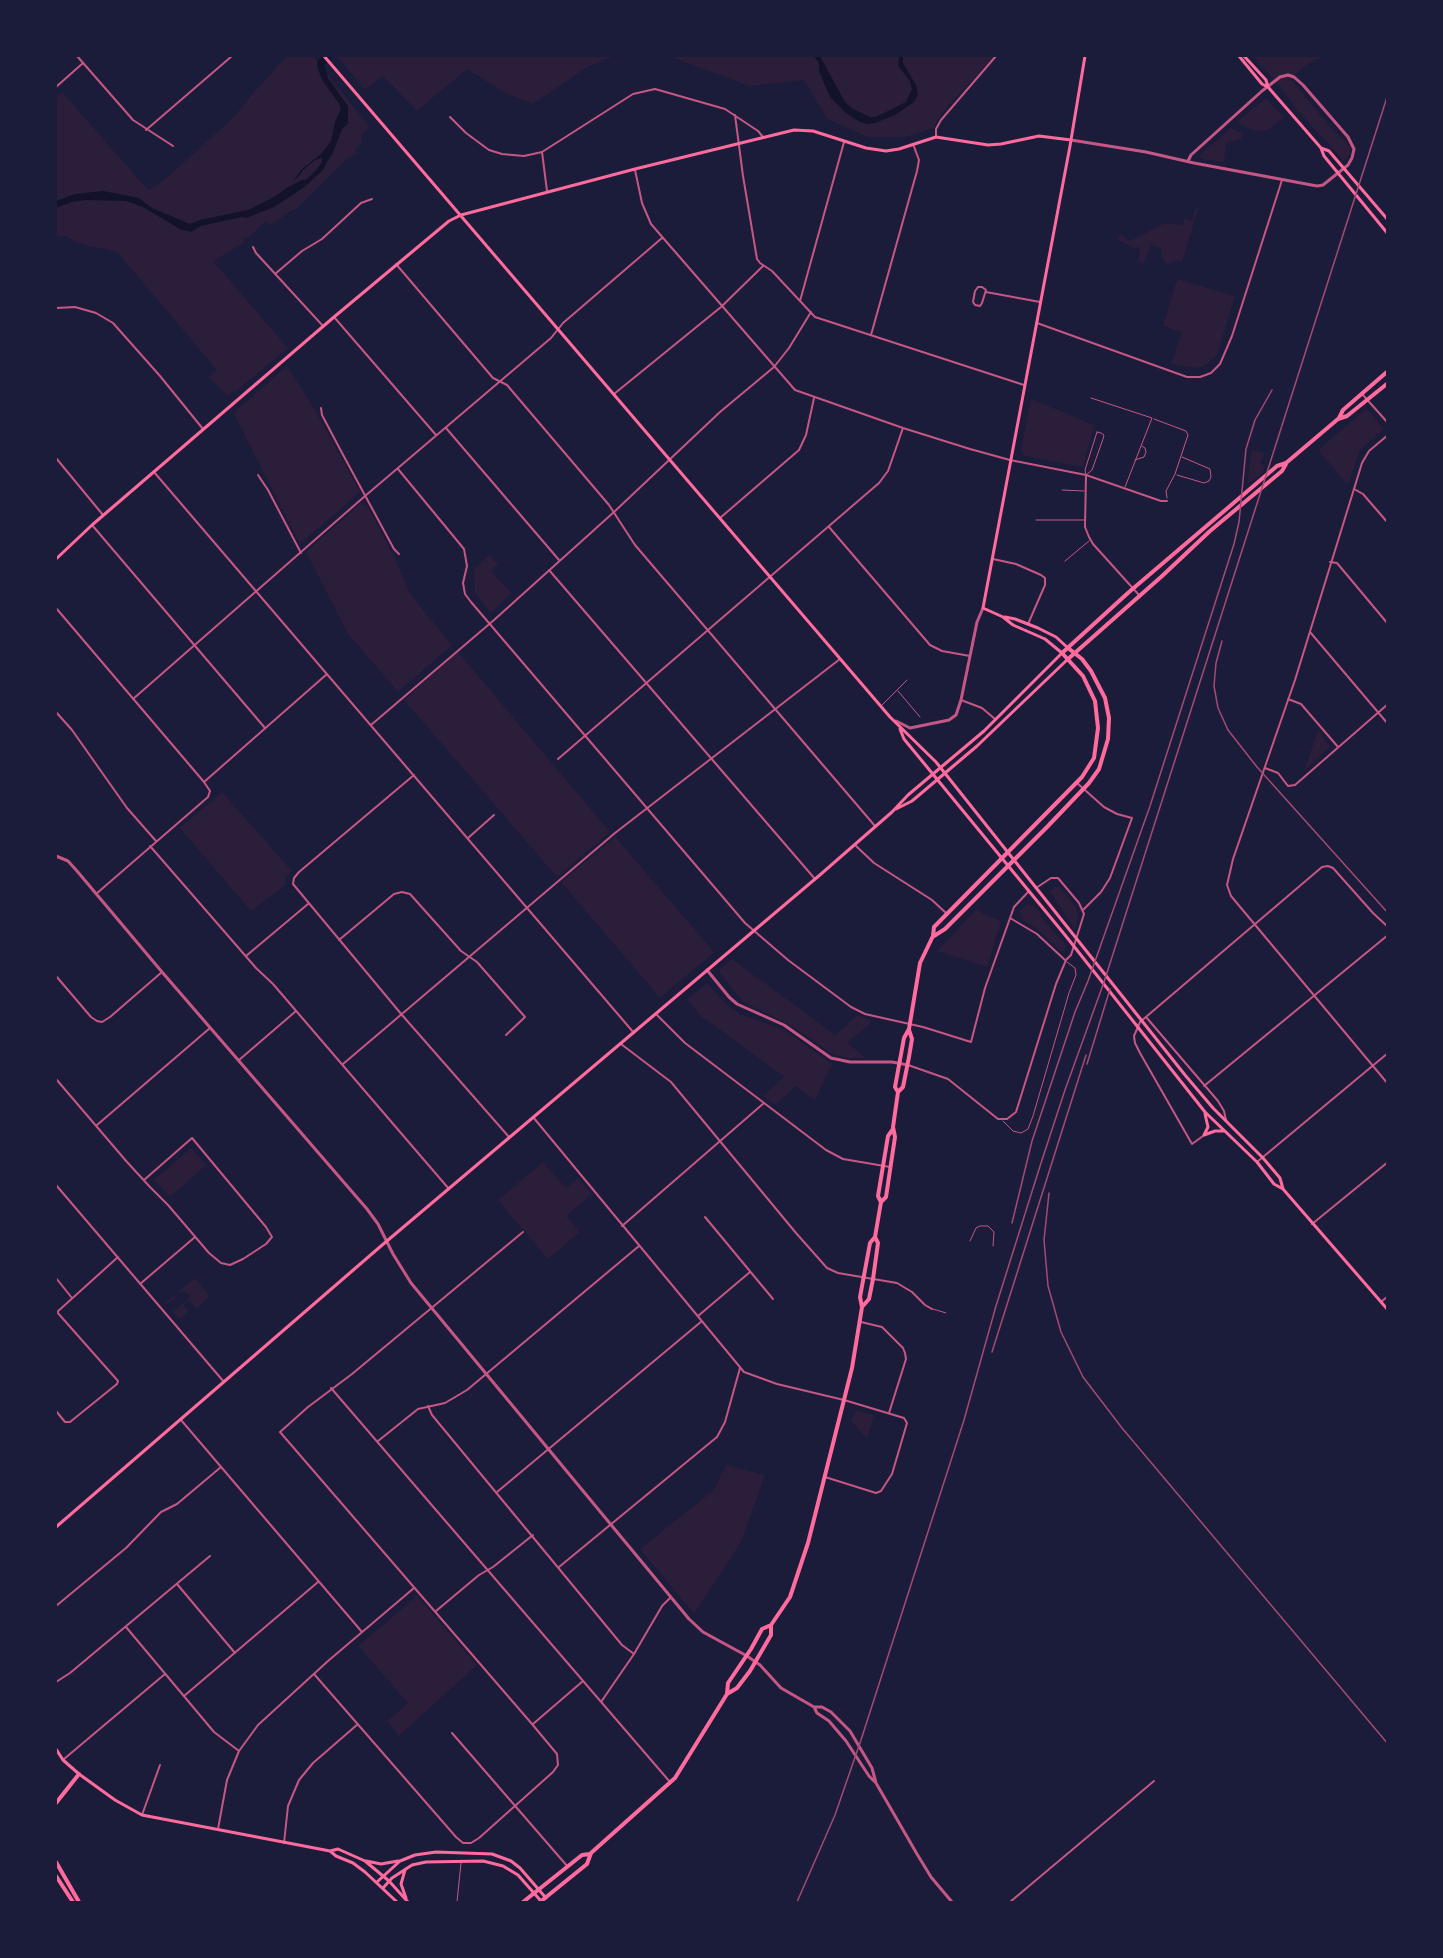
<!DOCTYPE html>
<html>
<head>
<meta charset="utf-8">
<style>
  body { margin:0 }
  #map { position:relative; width:1443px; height:1958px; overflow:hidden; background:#1b1b3a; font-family:"IBM Plex Sans",sans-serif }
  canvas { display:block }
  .frame { position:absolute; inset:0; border:57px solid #1b1b3a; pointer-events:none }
</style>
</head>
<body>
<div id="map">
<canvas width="1443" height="1958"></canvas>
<div class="frame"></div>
</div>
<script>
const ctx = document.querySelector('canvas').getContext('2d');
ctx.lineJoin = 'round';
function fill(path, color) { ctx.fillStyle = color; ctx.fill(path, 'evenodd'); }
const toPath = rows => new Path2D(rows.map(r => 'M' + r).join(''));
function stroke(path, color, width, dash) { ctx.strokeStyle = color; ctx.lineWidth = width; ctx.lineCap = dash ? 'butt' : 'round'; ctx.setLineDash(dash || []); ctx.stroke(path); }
fill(toPath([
  [287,56,313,56,370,127,362,134,362,142,355,150,357,153,346,160,298,207,270,225,266,221,248,238,243,238,244,243,213,261,288,348,235,392,233,391,228,396,209,377,217,370,117,252,77,243,66,236,56,237,56,97,62,92,148,190,163,181,234,117,246,101],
  [337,56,615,56,586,68,533,104,505,93,467,69,417,111,383,76,365,90],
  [669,56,994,56,949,105,936,122,934,128,905,137,868,137,827,119,804,80,749,86],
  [1253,56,1324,56,1306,65,1288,80,1292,81,1333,130,1347,143,1350,147,1350,154,1344,161,1296,109,1282,89,1281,86,1280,87],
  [1266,98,1284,117,1268,130,1259,131,1246,128,1237,122],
  [1231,128,1244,134,1241,139,1226,143,1224,162,1203,159,1200,157,1201,154],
  [1195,209,1198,209,1182,262,1176,260,1170,264,1165,263,1162,257,1162,249,1151,245,1143,264,1138,261,1140,248,1136,247,1134,248,1121,242,1117,237,1121,234,1130,241,1165,223,1183,225,1184,219,1192,221],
  [1177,279,1235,296,1217,355,1207,364,1198,368,1171,364,1182,332,1163,326],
  [287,366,315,410,360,492,300,544,234,414,238,409],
  [1031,399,1094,425,1083,467,1025,456,1022,454,1021,449],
  [1365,410,1368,410,1384,429,1360,450,1348,485,1318,450],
  [1252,450,1264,453,1261,463,1265,467,1263,473,1247,484],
  [360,504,367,505,395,559,410,594,452,645,398,692,348,634,306,552],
  [490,555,498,564,491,571,512,593,491,613,475,593,474,569],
  [458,652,610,832,557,877,404,700],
  [1318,730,1330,747,1304,771],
  [222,792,292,871,285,878,285,885,251,911,180,828],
  [615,837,714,952,660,998,561,882],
  [1054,887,1059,887,1064,892,1076,908,1078,918,1075,929,1050,892],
  [1027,904,1034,906,1042,915,1041,917,1062,941,1066,946,1064,951,1061,951,1038,930,1021,918,1020,911],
  [977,909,985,915,1001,921,987,967,937,951],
  [732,959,835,1035,858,1015,870,1020,870,1024,847,1043,864,1056,864,1058,847,1058,832,1054,790,1025,743,1002,743,1000,735,992,720,973,720,969],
  [707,983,727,1005,740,1014,786,1031,832,1064,815,1100,796,1086,775,1105,763,1096,784,1077,704,1018,702,1018,687,999],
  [191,1148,206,1165,170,1197,154,1180],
  [543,1162,566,1188,578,1178,592,1194,566,1216,580,1232,548,1259,498,1200],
  [195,1278,210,1296,196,1309,190,1301,188,1301,183,1305,189,1311,179,1319,173,1312,191,1296,189,1293,187,1294,184,1291,181,1293,179,1292,174,1296,175,1300,172,1300,166,1305,165,1303],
  [856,1410,874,1415,867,1439,851,1421],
  [726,1465,765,1475,741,1542,694,1614,640,1549,714,1490],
  [417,1596,477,1665,399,1736,387,1721,408,1703,358,1646]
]), '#2a1e3b');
fill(toPath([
  [322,56,333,56,324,65,328,78,348,106,348,124,342,129,333,152,322,171,303,188,274,207,246,218,242,217,201,226,191,232,180,229,143,207,126,201,86,200,72,202,56,208,56,201,75,194,103,191,139,198,152,208,190,224,200,220,248,210,274,197,288,187,302,180,306,180,317,169,322,162,322,158,315,160,303,170,299,176,293,181,302,169,321,154,331,141,335,122,341,109,338,102,322,80,318,69,317,62],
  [814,56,820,56,845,102,853,109,870,117,876,117,906,102,912,89,910,81,898,66,899,56,903,56,903,63,916,85,918,94,914,102,895,115,875,123,868,124,860,122,846,113,830,97,819,71,819,64]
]), '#12122b');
stroke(toPath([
  [1091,398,1152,418,1125,487],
  [1154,419,1186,431,1188,435,1175,474,1166,491,1167,498],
  [1097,432,1101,433,1104,435,1103,439,1092,470,1086,475,1085,470,1097,432],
  [1135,460,1144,457,1146,452,1145,448,1142,446],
  [1177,475,1204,483,1209,481,1211,477,1210,469,1182,457],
  [1062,490,1084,491],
  [1036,520,1085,520],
  [1065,561,1089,541],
  [898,691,920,717],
  [882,705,907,680],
  [1003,1121,1013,1131,1021,1133,1028,1129,1033,1116,1069,993,1076,975,1075,968,1067,962],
  [970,1241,976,1228,980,1226,988,1226,994,1232,993,1246],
  [933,1309,946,1313],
  [457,1902,461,1863]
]), '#c65784', 1);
stroke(toPath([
  [77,56,133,120,173,146],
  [56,87,83,63],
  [735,115,743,176,757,259,760,263,772,271,815,317,1024,385],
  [450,117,466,133,489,150,502,154,524,156,542,152,633,94,655,89,725,109,758,131,763,137],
  [146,130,232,56],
  [936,136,936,129,941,120,996,56],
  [542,152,547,191],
  [635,170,642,203,651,224,795,390,903,428,970,449,1010,460,1086,475,1161,501,1167,501],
  [253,247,256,253,323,326],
  [396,264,493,378,507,385,609,505,635,545,875,826],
  [275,274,302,251,322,239,361,203,372,199],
  [978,287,982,287,986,290,982,303,980,306,975,305,973,302,975,291,978,287],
  [986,292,1040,302],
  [800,301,844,142],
  [56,308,75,307,96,313,113,323,160,376,203,429],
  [334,317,436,435],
  [1037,323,1187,377,1200,377,1211,373,1220,364,1232,336,1282,180],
  [871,335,917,171,919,160,913,144],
  [614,394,721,307,763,266],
  [1362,394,1388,423],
  [321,408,322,415,341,451,394,549,399,554],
  [446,428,559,560],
  [1388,435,1369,451,1362,463,1295,680,1233,859,1227,885,1231,896,1388,1084],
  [56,458,103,515],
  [398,469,464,549,467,566,463,583,465,594,471,602,745,923,788,960,851,1007,865,1014,923,1027,971,1042,985,988,1014,907,1029,891],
  [154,472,634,1033],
  [258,475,268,490,301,553],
  [1086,475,1085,527,1089,537,1093,544,1139,595],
  [1354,489,1363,494,1388,523],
  [720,518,799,450,806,435,814,398],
  [92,525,265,728],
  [829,527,930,645,942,651,970,656],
  [993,559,1016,564,1041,575,1045,578,1045,585,1028,624],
  [1330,562,1337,563,1388,624],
  [549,570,815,879],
  [56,608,204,782,210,791,208,797,96,894],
  [1310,632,1388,724],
  [133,699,365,496,551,338,563,323,662,238],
  [1288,699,1301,704,1338,747],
  [961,700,982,708,995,719],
  [56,712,72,730,127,808,156,841],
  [371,725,494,620,614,512,720,412,774,367,789,348,811,312],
  [558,759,879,483,888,471,903,428],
  [1265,768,1278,773,1288,786,1295,785,1388,704],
  [414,775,299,872,294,878,293,884,402,1015,509,1137],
  [204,782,327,674],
  [1077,783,1104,807,1117,814,1132,818,1110,878,1101,892,1083,910],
  [468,838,494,815],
  [855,845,874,863,932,900,946,913],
  [150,846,256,968,273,984,449,1189],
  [1010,918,1037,934,1065,960],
  [339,940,394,894,402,892,410,894,461,951,477,962,525,1017,506,1035],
  [246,956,308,904],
  [56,976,91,1017,97,1021,102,1022,110,1017,162,972],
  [656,1014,685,1043,826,1150,843,1159,890,1167],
  [1146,1017,1218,1101,1224,1111,1226,1120],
  [621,1044,671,1082,796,1233,827,1268,838,1273,897,1283,912,1292,925,1305,932,1309],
  [239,1060,296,1011],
  [343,1064,615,833,840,659],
  [908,1065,948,1079,998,1119,1007,1119,1016,1112,1056,984,1066,960,1071,955,1084,914,1079,903,1058,878,1051,878,1036,888],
  [56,1079,127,1162,150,1187,168,1205,209,1253,221,1263,230,1265,243,1259,266,1244,272,1237,266,1227,192,1138,144,1180],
  [1204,1086,1388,935],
  [533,1117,744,1372,777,1384,844,1400,904,1418,907,1423,892,1474,881,1491,876,1493,825,1477],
  [97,1125,210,1028],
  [1203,1136,1192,1144,1140,1053,1135,1043,1134,1036,1140,1022,1322,867,1328,866,1333,868,1373,913,1388,927],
  [1257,1162,1388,1053],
  [56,1185,224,1382],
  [705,1217,773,1299],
  [1312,1224,1388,1162],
  [622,1226,764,1103],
  [56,1278,72,1298],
  [140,1284,195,1237],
  [1381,1302,1388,1296],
  [56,1313,118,1257],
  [698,1316,750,1272],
  [861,1322,882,1327,903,1348,905,1353,906,1359,889,1413],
  [331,1388,670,1782],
  [428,1406,432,1415,622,1645,634,1654],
  [56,1411,65,1422,70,1422,117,1384,118,1381,57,1312],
  [181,1420,362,1632],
  [378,1441,418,1409,445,1403,467,1390,639,1246],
  [497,1492,702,1321],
  [559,1567,717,1437,725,1422,740,1368],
  [177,1584,235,1653],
  [56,1606,126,1548,161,1512,177,1504,221,1467],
  [436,1611,479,1575,493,1567,533,1535],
  [126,1627,214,1732,239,1751],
  [314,1674,456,1837,463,1843,471,1843,479,1838,553,1772,558,1765,557,1754,532,1724,280,1432,308,1407,352,1374,523,1232],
  [56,1682,70,1673,210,1556],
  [184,1696,318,1582],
  [601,1702,634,1654,662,1606,671,1597],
  [533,1724,583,1681],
  [452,1733,568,1867],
  [64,1759,165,1674],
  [142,1815,160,1765],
  [218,1829,227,1780,239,1751,258,1725,328,1661,414,1588],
  [284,1843,288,1806,299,1780,313,1763,358,1724],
  [1010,1902,1154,1781]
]), '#c65784', 2);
stroke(toPath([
  [1071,140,1146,152,1194,163,1317,186,1323,185,1348,165,1352,158,1354,149,1348,137,1303,85,1294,77,1288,75,1280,77,1262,91,1191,155,1188,161],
  [896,721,910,728,949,720,956,715,961,700,977,622,983,608],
  [56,856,68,861,77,871,162,972,367,1209,378,1224,393,1254,411,1283,689,1619,703,1632,747,1656,760,1665,781,1688,814,1707,817,1713,829,1721,846,1741,869,1776,876,1783],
  [707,970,729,997,737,1004,784,1025,831,1058,850,1062,892,1062,908,1065],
  [814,1707,822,1707,831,1712,850,1731,872,1768,876,1783,917,1854,931,1877,952,1902]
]), '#c65784', 3);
stroke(toPath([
  [324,56,890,717,936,762,1185,1075,1213,1108,1263,1158,1280,1178,1283,1189],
  [1239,56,1262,84,1268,87],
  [1244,56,1266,80,1268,87,1321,148,1324,156,1388,234],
  [1321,148,1329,151,1388,220],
  [56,559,92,525,334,317,449,221,461,215,635,169,794,130,813,131,866,148,886,151,899,149,936,137,988,145,1001,144,1039,136,1071,140],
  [1005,617,1015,619,1038,628,1056,637,1068,648],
  [900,729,904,739,1065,935,1205,1112,1257,1162,1274,1184,1283,1189,1388,1310],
  [896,809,912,801,977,746,1068,659],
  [1204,1135,1208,1127,1205,1114],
  [1204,1135,1215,1131,1225,1131],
  [56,1527,381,1246,821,874,892,812,908,795,984,731,1062,653,1045,639,1013,625,1003,617,983,608,1070,146,1085,56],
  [56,1749,63,1760,79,1774,115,1800,142,1815,330,1851,338,1849,365,1861,389,1881,408,1902],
  [330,1851,336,1856,353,1863,365,1872,397,1902],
  [366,1861,381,1864,398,1861],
  [405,1870,401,1884,406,1898],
  [377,1882,400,1861,415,1855,436,1852,492,1854,511,1861,520,1868,546,1898],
  [383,1888,392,1878,412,1865,426,1862,483,1861,503,1866,518,1875,541,1901]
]), '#ff6b9d', 3);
stroke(toPath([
  [1339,418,1343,410,1388,371],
  [1068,659,1161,577,1210,531,1282,471,1286,464],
  [934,936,945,929,1048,826,1089,783,1099,769,1108,739,1109,718,1105,698,1091,671,1082,659,1068,648],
  [898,1092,903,1087,909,1057,912,1039,909,1030],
  [881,1202,878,1196,888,1136,893,1129],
  [862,1307,869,1299,873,1279,878,1243,875,1237],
  [727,1694,737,1688,750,1671,771,1635,771,1625],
  [523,1902,582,1855,590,1854],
  [540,1902,587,1864,591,1853,675,1778,727,1694,728,1683,751,1649,762,1629,771,1625,790,1597,808,1543,852,1368,862,1307,860,1297,870,1243,875,1237,881,1202,886,1197,895,1137,893,1127,898,1092,895,1087,904,1038,909,1029,920,963,933,936,934,927,1082,777,1094,758,1098,728,1095,701,1083,676,1062,653,1129,592,1277,466,1286,463,1338,419,1347,416,1388,383]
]), '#ff6b9d', 4);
stroke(toPath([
  [56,1803,79,1774],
  [56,1862,79,1902],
  [56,1876,73,1902]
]), '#ff6b9d', 4);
stroke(toPath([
  [1222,641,1216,663,1214,686,1218,708,1228,730,1257,767,1388,913],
  [1087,1064,1110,989],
  [1049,1193,1044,1240,1048,1286,1061,1332,1083,1377,1122,1428,1388,1744],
  [1012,1223,1032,1141,1075,1012,1088,981,1150,806,1234,544,1239,522,1246,449,1255,420,1272,390],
  [992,1352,1086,1055],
  [797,1902,835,1815,861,1740,964,1420,996,1306,1041,1163,1065,1090,1104,982,1388,94]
]), '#a44b75', 1.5);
</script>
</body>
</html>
